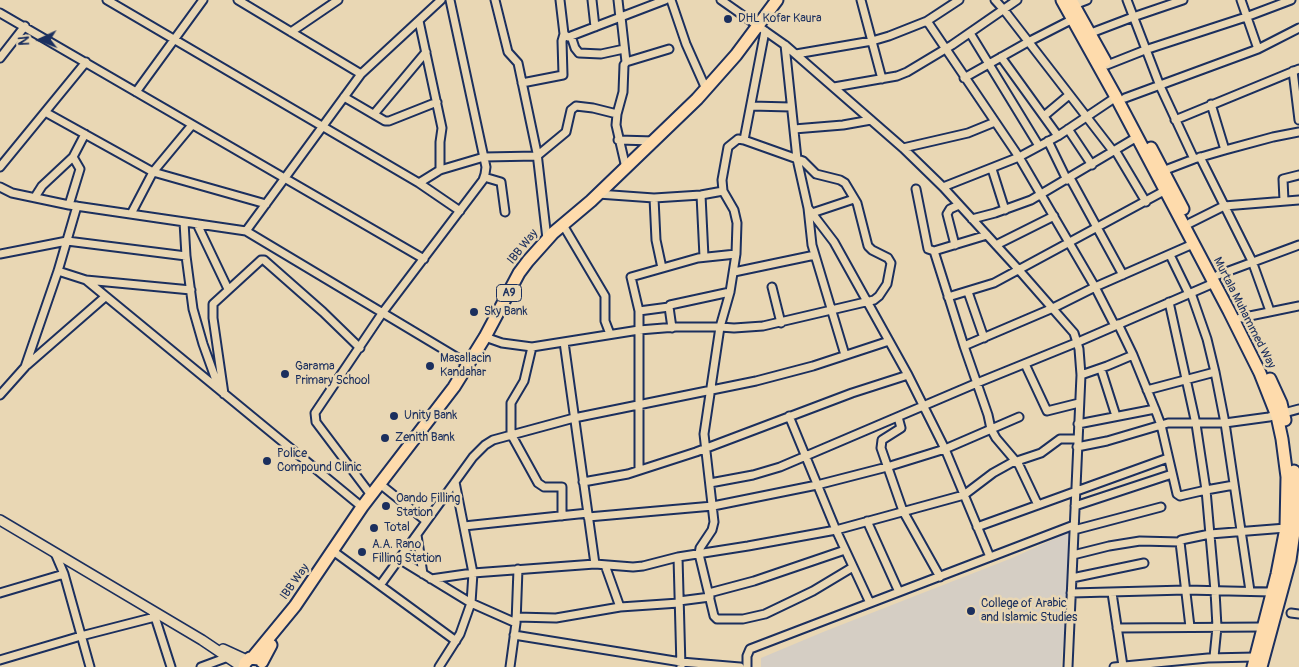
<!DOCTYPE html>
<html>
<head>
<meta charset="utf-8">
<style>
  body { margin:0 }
  #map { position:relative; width:1299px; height:667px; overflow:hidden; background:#e9d7b4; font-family:Pangolin,sans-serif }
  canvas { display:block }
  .north { position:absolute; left:15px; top:15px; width:50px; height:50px; -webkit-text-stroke:4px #e9d7b4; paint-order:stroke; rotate:267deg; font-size:14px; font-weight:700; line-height:20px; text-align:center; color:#1b2f5e }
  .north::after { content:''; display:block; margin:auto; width:18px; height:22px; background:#1b2f5e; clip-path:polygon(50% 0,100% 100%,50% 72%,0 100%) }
</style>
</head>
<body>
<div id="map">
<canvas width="1299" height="667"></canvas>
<div class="north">N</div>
</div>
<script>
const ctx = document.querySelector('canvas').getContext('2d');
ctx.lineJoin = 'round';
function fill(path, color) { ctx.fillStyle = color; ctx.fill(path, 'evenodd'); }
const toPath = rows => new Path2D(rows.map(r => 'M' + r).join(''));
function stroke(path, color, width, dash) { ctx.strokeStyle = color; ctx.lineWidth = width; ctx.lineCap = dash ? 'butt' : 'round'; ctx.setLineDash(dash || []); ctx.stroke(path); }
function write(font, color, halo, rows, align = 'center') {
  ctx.font = font + ' Pangolin,sans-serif'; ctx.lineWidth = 5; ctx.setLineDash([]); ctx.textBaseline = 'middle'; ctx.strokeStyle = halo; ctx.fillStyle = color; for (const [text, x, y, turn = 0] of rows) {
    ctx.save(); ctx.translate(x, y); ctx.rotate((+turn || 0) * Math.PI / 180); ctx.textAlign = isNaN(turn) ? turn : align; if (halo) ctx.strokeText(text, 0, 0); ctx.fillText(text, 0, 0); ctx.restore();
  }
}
fill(toPath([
  [1074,530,1061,667,761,667,761,658,823,632,1012,558]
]), '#d5cec4');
const minor = toPath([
  [107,0,419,183,460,211],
  [238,0,361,74],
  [495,0,508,52,518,63,537,153,547,239],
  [592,0,595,27],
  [618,0,620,18],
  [671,0,686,44,706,89],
  [721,0,785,45,903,148,943,187,1018,269,1074,333,1079,349,1081,375,1068,667],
  [861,0,882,79],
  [995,0,1004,10,1113,151],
  [1127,0,1160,86,1194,159],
  [1241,0,1258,49],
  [1074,5,1087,0],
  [0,13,424,259],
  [621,17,626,62,624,65,623,92,617,114,616,125,626,168],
  [419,21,442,128,440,142,440,170],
  [927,21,1019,157,1095,287,1115,326],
  [291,32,338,0],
  [970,33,1039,146],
  [1091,33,1133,17,1183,0],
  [564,34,568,37,571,36,665,0],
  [571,36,575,48,579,53,601,54,624,49],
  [785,45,797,159,808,208,812,245,845,355],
  [796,54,872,41,889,36,927,21,959,0],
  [1001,57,1058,136],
  [0,58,25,26],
  [626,62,669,49],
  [1107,65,1145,50,1246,17,1291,0],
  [1293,71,1299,120],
  [964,78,1028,42,1073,19],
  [522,83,563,75,562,41,564,34,560,0],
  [834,87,897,76,907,72,952,45,1017,0],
  [136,92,203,0],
  [344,97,385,121,389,121,437,102],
  [1125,98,1258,49,1299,28],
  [1211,104,1225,150],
  [751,106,791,107],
  [45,112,153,172,266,204],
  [374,114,426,52],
  [1044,116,1069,95],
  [1175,120,1299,69],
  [794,129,843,125,871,120],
  [1068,129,1092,165],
  [618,140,655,141],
  [744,140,765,31],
  [1048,141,1067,180],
  [903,148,968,133,995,122],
  [1115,150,1146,202],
  [1200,157,1252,261,1270,311],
  [0,167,86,62],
  [992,169,1005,210],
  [1160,172,1194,159,1225,150,1273,137,1299,132],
  [484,177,501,182,505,212],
  [1070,178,1123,275],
  [419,183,440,170,484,157,537,156,566,132,571,110,576,106,593,108,617,114],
  [0,187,12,193,69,205,246,231,468,364],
  [943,187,1019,157,1058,136,1116,97],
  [916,189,928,249,934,251,987,235],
  [598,194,654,198,701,195,723,191],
  [701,195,704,257],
  [35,197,42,186,73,157,85,134],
  [654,198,656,240,662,268],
  [1284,201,1283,179,1299,175],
  [69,205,80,169,73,157],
  [808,208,834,242,908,375,945,449,990,557],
  [812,213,854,199],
  [131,214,153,172,192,125],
  [972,219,995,213,1031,200,1137,137],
  [184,222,186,256,193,309,203,344,217,383,221,390],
  [1190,223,1224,206,1299,200],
  [197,224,228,289],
  [563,225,605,296,605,321,610,334],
  [246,231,361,74,441,0],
  [955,245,947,214,950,209,959,205],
  [996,245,1054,216],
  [934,251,964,346,988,415,991,429,996,438,1019,465,1038,505],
  [0,254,67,241,186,256],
  [1170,255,1189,294],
  [58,271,86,280,362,507],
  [734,272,815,255],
  [1218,275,1299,245],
  [86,280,191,290],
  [772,287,781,323],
  [968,292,984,338],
  [1191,293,1207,339,1215,372],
  [948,297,994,283,1164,191],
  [1169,302,1196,424,1206,490,1215,591,1217,627,1214,657],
  [669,307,672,328],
  [639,311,669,307,670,305,730,292],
  [1240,318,1299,306],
  [1118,324,1133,355,1155,409,1161,425,1177,494,1180,496,1184,495,1206,490,1234,485],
  [485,337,502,343,532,347,639,330,676,327,720,327,734,328,763,326,874,300,879,296,887,284,891,263,888,258,872,250,868,246,857,203,845,183,840,180,816,174,803,161,744,140,738,139,728,147,722,180,723,191,734,210,737,223,736,254,730,292,720,327,704,434,714,522,712,530,700,548,699,554,714,616,717,619,743,619,765,614,813,591,853,567],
  [564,342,595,564],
  [964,346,1053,308,1095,287,1193,244],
  [532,347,524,381,511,403,511,434,538,483,544,487,562,487,562,516],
  [1025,364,1047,411,1079,403],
  [27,365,105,297],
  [1101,369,1116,416],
  [1081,375,1107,366,1133,355],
  [1147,390,1215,372,1225,423,1250,591],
  [224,394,213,318,213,304,261,260,264,260,323,312,360,348],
  [0,395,25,367,58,271,77,206],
  [789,416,836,530,870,603],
  [898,417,901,428,882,440,881,448,903,511,940,577],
  [1078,424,1155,409],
  [1077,447,1107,441,1168,423,1225,423,1269,417,1299,409],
  [639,470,639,311,631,277,698,258,736,254],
  [583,482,628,474,696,452,852,393,908,375],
  [710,483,753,475,780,467,977,383,1078,342,1214,283],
  [380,484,426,521],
  [371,495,316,422,315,413,383,312,483,180,485,174,486,167,450,0],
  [1075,506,1172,474],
  [588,517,713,506,817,485,887,467,945,449,1019,417],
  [867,521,899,592],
  [464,526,588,513],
  [977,527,1168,458],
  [1074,530,1161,507],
  [417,535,423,574],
  [1180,542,1190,627],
  [333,551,456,641],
  [55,553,64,574,90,667],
  [1073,555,1109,546,1140,541,1180,542,1181,540,1210,534,1286,528],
  [678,557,681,667],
  [399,559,471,603,516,623],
  [605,565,620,607],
  [1072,578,1144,563],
  [431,579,473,573,595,564,633,567,643,566,678,557,748,546,836,530,964,495,993,473,1011,463,1041,453,1060,439,1078,439],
  [381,584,473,457,485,445,493,440,574,418,756,381,813,366,889,341],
  [0,593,64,574],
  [709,593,754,581,845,550],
  [1071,593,1186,590,1272,592],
  [1112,593,1123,666],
  [679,601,710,597],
  [1291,613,1299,614],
  [155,617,171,667],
  [516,617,556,618,620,607,679,603],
  [1117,628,1264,627],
  [514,635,681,662,740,667],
  [0,660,81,636,155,617,152,611],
  [201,667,228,657],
  [439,667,460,634,471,603,473,573,455,482],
  [510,667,516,623,518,569],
  [747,667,747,656,750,649,1074,525],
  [1114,667,1208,658,1255,657]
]);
const tertiary = toPath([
  [0,520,202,640,242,667],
  [223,649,247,660]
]);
const primary = toPath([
  [1062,0,1116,97,1229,311,1260,373,1277,416,1282,439,1287,477,1286,528,1277,574,1253,667],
  [1071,0,1105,61],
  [1151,148,1183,209],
  [1270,379,1281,403,1285,420],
  [1261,667,1290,560,1295,525,1294,471]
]);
const trunk = toPath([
  [253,657,295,606,362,507,454,387,485,337,519,273,528,261,553,233,591,201,697,99,736,55,777,0],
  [262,662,271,645],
  [244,667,245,663,250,658,259,659]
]);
stroke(minor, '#1b2f5e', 11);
stroke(tertiary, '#1b2f5e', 12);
stroke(primary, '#1b2f5e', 15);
stroke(trunk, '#1b2f5e', 15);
stroke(minor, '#e9d7b4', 7);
stroke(tertiary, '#e9d7b4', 9);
stroke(primary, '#fedbac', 11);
stroke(trunk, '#fedbac', 11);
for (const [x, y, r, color] of [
  [728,19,5,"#1b2f5e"],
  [474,312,5,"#1b2f5e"],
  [430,366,5,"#1b2f5e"],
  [285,374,5,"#1b2f5e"],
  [394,416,5,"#1b2f5e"],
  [385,438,5,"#1b2f5e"],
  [267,461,5,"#1b2f5e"],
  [386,506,5,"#1b2f5e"],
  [374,528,5,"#1b2f5e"],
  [362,552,5,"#1b2f5e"],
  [971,611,5,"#1b2f5e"]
]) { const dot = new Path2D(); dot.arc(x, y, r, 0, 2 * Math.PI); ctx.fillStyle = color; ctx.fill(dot); stroke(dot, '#e9d7b4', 2); }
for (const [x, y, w] of [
  [509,293,25]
]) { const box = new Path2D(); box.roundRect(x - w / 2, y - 8.5, w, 17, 4); ctx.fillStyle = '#e9d7b4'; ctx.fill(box); stroke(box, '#1b2f5e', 1); }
write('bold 11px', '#1b2f5e', null, [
  ["A9",509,293]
]);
write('12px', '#1b2f5e', '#e9d7b4', [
  ["DHL Kofar Kaura",738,19],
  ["Sky Bank",484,312],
  ["Masallacin",440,359],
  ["Kandahar",440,373],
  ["Garama",295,367],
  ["Primary School",295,381],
  ["Unity Bank",404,416],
  ["Zenith Bank",395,438],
  ["Police",277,454],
  ["Compound Clinic",277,468],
  ["Oando Filling",396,499],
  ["Station",396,513],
  ["Total",384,528],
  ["A.A. Rano",372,545],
  ["Filling Station",372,559],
  ["College of Arabic",981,604],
  ["and Islamic Studies",981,618]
], 'left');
write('12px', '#1b2f5e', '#e9d7b4', [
  ["IBB Way",523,247,-51],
  ["Murtala Muhammed Way",1244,313,63],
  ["IBB Way",295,582,-55]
]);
</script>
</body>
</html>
